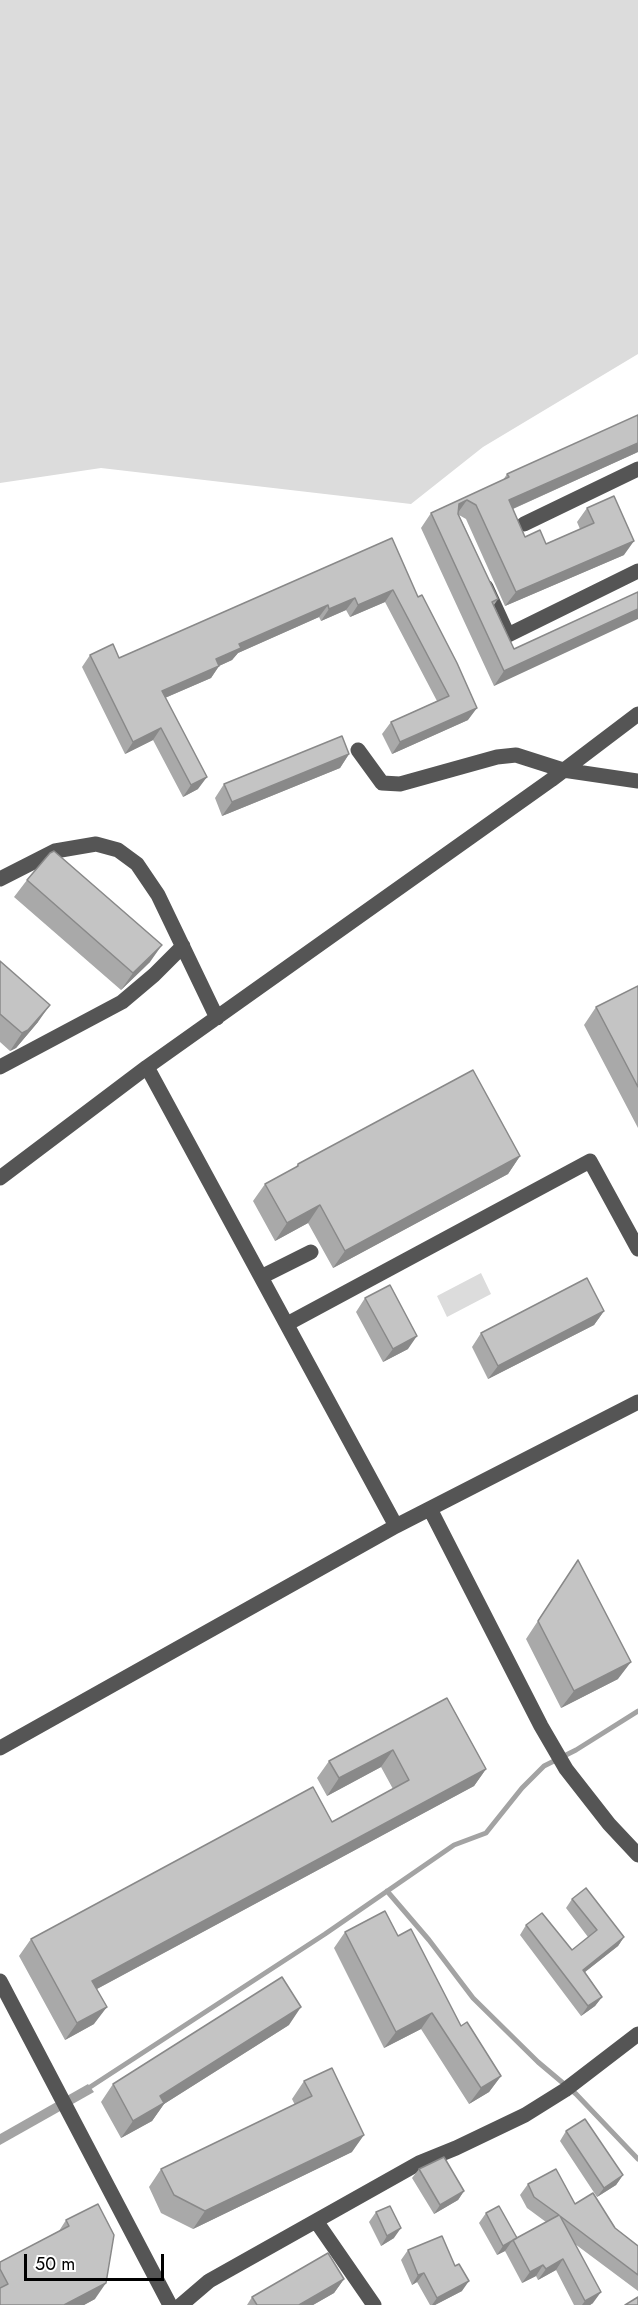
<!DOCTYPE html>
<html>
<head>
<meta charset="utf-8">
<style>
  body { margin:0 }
  #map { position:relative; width:638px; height:2305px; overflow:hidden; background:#fff; font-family:Jost,sans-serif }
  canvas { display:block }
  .scale { position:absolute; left:24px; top:2254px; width:140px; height:27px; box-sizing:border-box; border:3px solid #000; border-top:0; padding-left:8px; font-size:18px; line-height:21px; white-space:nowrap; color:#000; -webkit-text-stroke:4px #fff; paint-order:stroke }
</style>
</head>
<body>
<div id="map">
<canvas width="638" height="2305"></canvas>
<div class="scale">50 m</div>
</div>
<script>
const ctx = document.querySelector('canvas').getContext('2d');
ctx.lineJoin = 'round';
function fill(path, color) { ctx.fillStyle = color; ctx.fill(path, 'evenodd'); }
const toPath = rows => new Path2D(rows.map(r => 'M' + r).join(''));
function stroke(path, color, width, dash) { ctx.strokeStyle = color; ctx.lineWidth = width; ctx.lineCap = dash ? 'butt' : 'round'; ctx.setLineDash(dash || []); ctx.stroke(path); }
fill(toPath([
  [0,0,638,0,638,354,483,447,411,504,101,468,0,483],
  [481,1273,491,1294,447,1317,437,1296]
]), '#dcdcdc');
fill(toPath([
  [88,2084,94,2092,0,2145,0,2134]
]), '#a3a3a3');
stroke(toPath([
  [387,1891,429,1940,473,1998,538,2062,576,2094,638,2159],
  [84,2091,325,1934,454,1845,486,1833,522,1788,544,1766,576,1750,638,1711]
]), '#a3a3a3', 5);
stroke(toPath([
  [524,524,638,469],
  [486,587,508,635,638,571],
  [358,750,382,783,400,784,497,757,516,755,563,770,638,781],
  [0,879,55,851,96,844,118,850,137,864,158,895,217,1018],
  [0,1067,122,1002,154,975,183,946],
  [147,1067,396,1526],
  [0,1178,147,1067,551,780,638,714],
  [261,1277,311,1252],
  [287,1324,590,1161,638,1249],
  [430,1509,541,1726,566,1769,609,1824,638,1855],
  [0,1748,396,1526,638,1402],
  [0,1981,170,2305],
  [316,2221,374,2305],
  [181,2305,209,2281,419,2163,456,2148,525,2115,565,2090,638,2034]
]), '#555', 15);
fill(toPath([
  [638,452,513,509,525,537,546,544,580,529,577,522,587,508,624,555,505,606,466,519,459,515,498,599,494,605,514,649,638,592,494,686,421,528,431,513,503,480,507,474],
  [392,538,468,720,392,754,382,734,391,722,437,701,385,602,350,617,346,610,321,621,319,617,238,653,232,660,219,666,211,678,165,698,198,789,183,797,153,740,125,754,82,667,90,655,119,658],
  [349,754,340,768,222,816,215,798,224,784],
  [27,880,150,962,121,990,14,897],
  [0,961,38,1022,16,1048,10,1051,0,1042],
  [638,986,638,1128,584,1025,596,1007],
  [520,1156,508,1174,333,1268,308,1223,275,1241,253,1201,265,1184,295,1168,298,1164],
  [365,1298,408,1349,383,1362,356,1312],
  [604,1311,594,1325,488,1379,472,1347,481,1333],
  [578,1560,618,1679,561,1708,526,1639],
  [447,1698,486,1769,474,1786,97,1989,94,2024,65,2040,19,1956,31,1939,332,1822,393,1789,381,1767,327,1796,317,1778,329,1761],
  [572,1899,624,1937,618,1946,585,1972,602,1997,595,2006,581,2016,520,1935,526,1925,572,1950,588,1937,566,1908],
  [345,1932,398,1936,461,2026,501,2076,489,2092,469,2104,421,2029,384,2048,334,1948],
  [289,2025,164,2104,152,2121,121,2138,101,2102,113,2084],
  [304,2081,352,2152,193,2229,161,2213,149,2187,161,2169,295,2105,292,2099],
  [566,2131,623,2175,616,2185,597,2197,560,2141],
  [419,2169,464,2191,458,2200,434,2214,412,2178],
  [528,2184,575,2204,615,2228,638,2246,638,2291,575,2244,593,2303,590,2305,574,2305,556,2270,538,2280,536,2276,522,2283,505,2251,497,2255,479,2223,486,2213,517,2238,546,2222,527,2208,520,2195],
  [98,2204,95,2299,84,2305,0,2305,0,2262,59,2231,66,2220],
  [376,2212,394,2238,381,2246,369,2222],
  [408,2250,462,2291,435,2305,430,2305,417,2282,412,2285,401,2260],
  [344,2279,334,2293,313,2305,247,2305,252,2297]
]), '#a9a9a9');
fill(toPath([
  [638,443,638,452,499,515,509,500],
  [467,500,457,514,459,504],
  [634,541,624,555,505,606,516,592],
  [393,590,385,602,350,617,358,605],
  [355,598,346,610,321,621,329,609],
  [328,605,319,617,238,653,232,660,208,671,216,659,239,644],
  [638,609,638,619,494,686,504,671],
  [219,666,211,678,153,703,162,691],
  [477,708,468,720,392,754,400,742],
  [161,728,153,740,125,754,133,742],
  [349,754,340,768,222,816,232,802],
  [207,777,198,789,183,797,191,785],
  [162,945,150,962,121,990,133,973],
  [50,1005,38,1022,16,1048,10,1051,22,1033],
  [520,1156,508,1174,333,1268,345,1251],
  [320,1205,308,1223,275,1241,287,1223],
  [604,1311,594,1325,488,1379,498,1366],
  [417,1336,408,1349,383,1362,393,1349],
  [631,1662,618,1679,561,1708,574,1691],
  [393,1750,381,1767,327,1796,339,1778],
  [486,1769,474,1786,80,1998,92,1981],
  [624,1937,618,1946,576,1979,583,1970],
  [602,1997,595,2006,581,2016,588,2006],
  [107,2007,94,2024,65,2040,77,2023],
  [301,2007,289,2025,164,2104,152,2121,121,2138,133,2121,160,2096],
  [432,2013,421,2029,384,2048,396,2032],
  [501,2076,489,2092,469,2104,481,2088],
  [364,2135,352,2152,193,2229,205,2211],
  [623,2175,616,2185,597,2197,604,2188],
  [464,2191,458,2200,434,2214,440,2205],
  [401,2228,394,2238,381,2246,387,2236],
  [512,2241,505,2251,497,2255,503,2246],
  [563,2259,556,2270,538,2280,546,2269],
  [543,2265,536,2276,522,2283,530,2272],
  [424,2273,417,2282,412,2285,418,2275],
  [344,2279,334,2293,313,2305,299,2305],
  [469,2281,462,2291,435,2305,432,2305,437,2298],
  [106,2283,95,2299,84,2305,64,2305],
  [601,2292,593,2303,590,2305,582,2305,585,2301]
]), '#898989');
const building = toPath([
  [638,415,638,443,509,500,525,537,540,530,546,544,594,523,587,508,614,496,634,541,516,592,476,505,467,500,459,504,458,514,498,599,492,602,514,649,638,592,638,609,504,671,431,513,509,477,507,474,638,415],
  [392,538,418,597,422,595,457,663,477,708,400,742,391,722,449,696,393,590,358,605,355,598,329,609,328,605,239,644,241,648,216,659,219,666,162,691,207,777,191,785,161,728,133,742,90,655,113,644,119,658,392,538],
  [342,736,349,754,232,802,224,784,342,736],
  [54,851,162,945,133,973,27,880,50,853,54,851],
  [0,961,50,1005,28,1030,22,1033,0,1014,0,961],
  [638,986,638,1087,596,1007,638,986],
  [473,1070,520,1156,345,1251,320,1205,287,1223,265,1184,298,1166,298,1164,473,1070],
  [587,1278,604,1311,498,1366,481,1333,587,1278],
  [390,1285,417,1336,393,1349,365,1298,390,1285],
  [578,1560,631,1662,574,1691,538,1621,578,1560],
  [447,1698,486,1769,92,1981,107,2007,77,2023,31,1939,313,1787,332,1822,409,1780,393,1750,339,1778,329,1761,447,1698],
  [586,1888,624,1937,583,1970,602,1997,588,2006,526,1925,542,1913,572,1950,597,1930,572,1899,586,1888],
  [385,1911,398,1936,411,1929,461,2026,467,2022,501,2076,481,2088,432,2013,396,2032,345,1932,385,1911],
  [282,1977,301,2007,160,2096,164,2103,133,2121,113,2084,282,1977],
  [332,2068,364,2135,205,2211,174,2195,161,2169,312,2096,304,2081,332,2068],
  [585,2119,623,2175,604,2188,566,2131,585,2119],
  [444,2157,464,2191,440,2205,419,2169,444,2157],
  [556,2169,575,2204,593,2193,615,2228,638,2246,638,2275,560,2216,601,2292,585,2301,563,2259,546,2269,543,2265,530,2272,513,2240,559,2215,534,2197,528,2184,556,2169],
  [98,2204,114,2235,106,2283,64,2305,0,2305,0,2288,8,2284,0,2269,0,2262,69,2226,66,2220,98,2204],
  [390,2206,401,2228,387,2236,376,2212,390,2206],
  [499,2206,517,2238,503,2246,486,2213,499,2206],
  [442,2236,455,2266,459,2264,469,2281,437,2298,424,2273,418,2275,408,2250,442,2236],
  [328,2253,344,2279,299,2305,257,2305,252,2297,328,2253],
  [638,2297,638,2305,625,2305,638,2297]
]);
fill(building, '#c4c4c4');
stroke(building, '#898989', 1.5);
</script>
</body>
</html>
